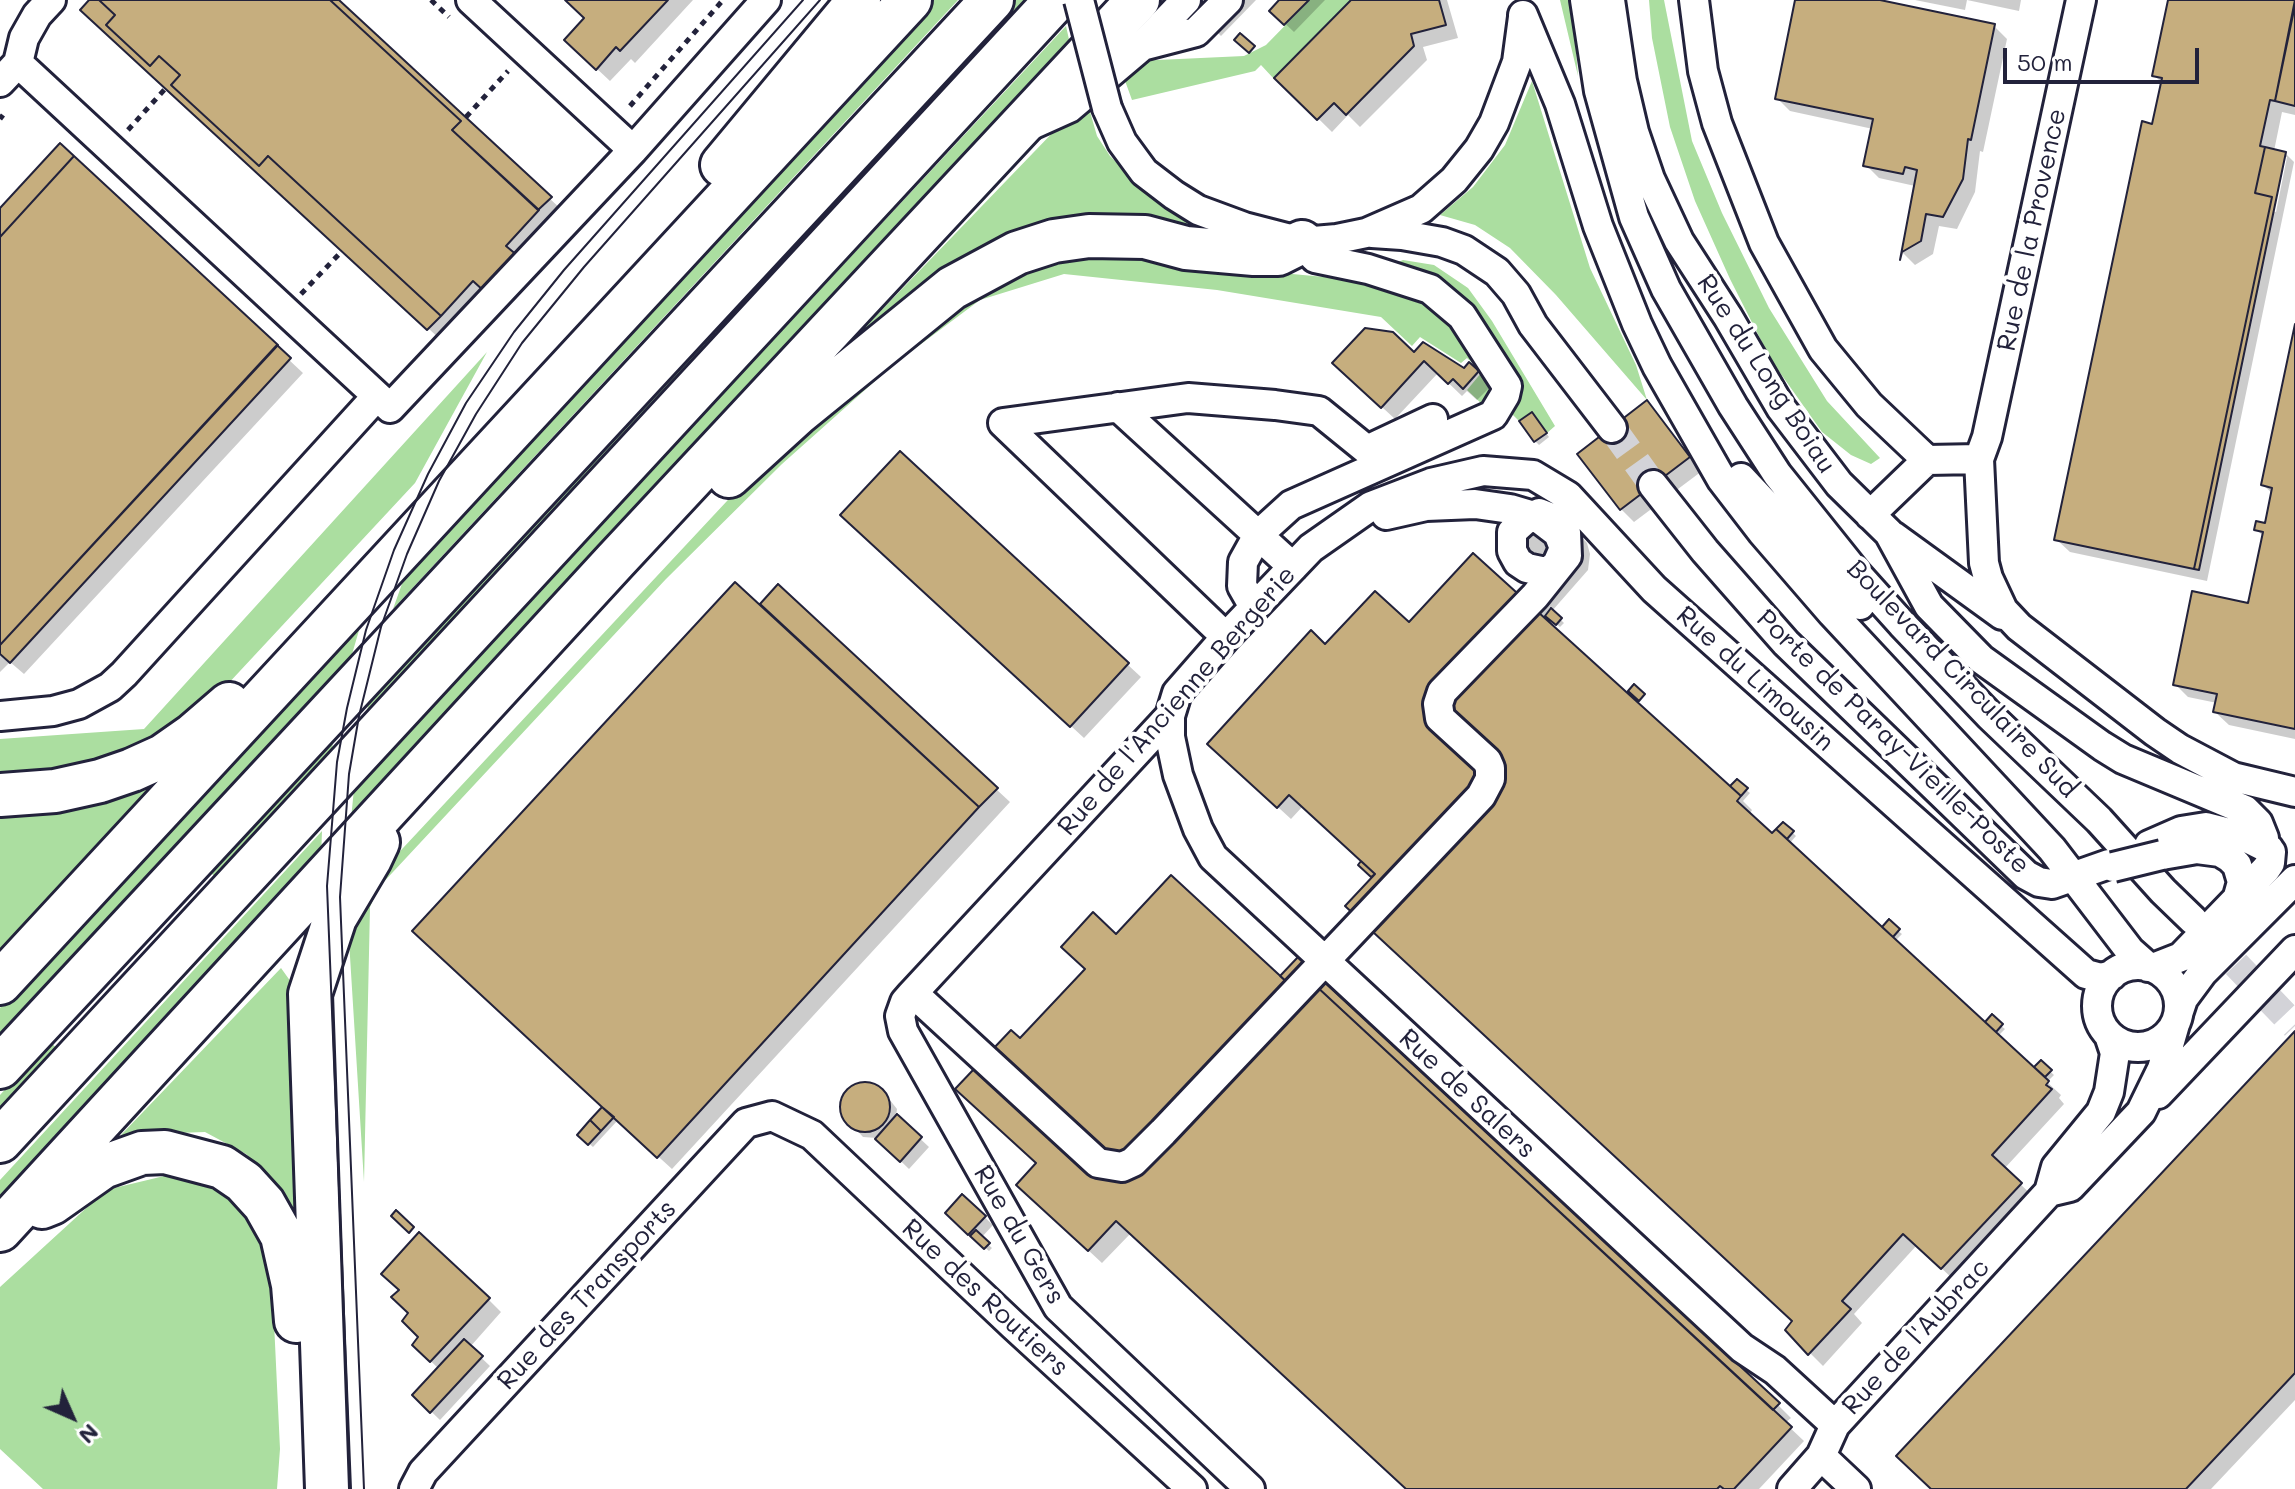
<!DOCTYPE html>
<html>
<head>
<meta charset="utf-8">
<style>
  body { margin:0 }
  #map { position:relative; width:2295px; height:1489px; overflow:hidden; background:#fff; font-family:Mali,sans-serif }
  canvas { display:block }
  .north { position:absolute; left:32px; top:1377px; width:80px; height:80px; -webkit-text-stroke:6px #fff; paint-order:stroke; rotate:135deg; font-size:22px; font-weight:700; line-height:32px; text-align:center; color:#22223b }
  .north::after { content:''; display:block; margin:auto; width:28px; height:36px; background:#22223b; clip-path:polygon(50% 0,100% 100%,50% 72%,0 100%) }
  .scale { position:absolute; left:2003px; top:48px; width:196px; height:36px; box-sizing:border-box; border:4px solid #22223b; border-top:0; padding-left:10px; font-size:24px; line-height:28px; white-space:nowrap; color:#22223b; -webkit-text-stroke:6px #fff; paint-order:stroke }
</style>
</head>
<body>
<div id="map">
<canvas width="2295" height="1489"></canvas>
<div class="north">N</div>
<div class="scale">50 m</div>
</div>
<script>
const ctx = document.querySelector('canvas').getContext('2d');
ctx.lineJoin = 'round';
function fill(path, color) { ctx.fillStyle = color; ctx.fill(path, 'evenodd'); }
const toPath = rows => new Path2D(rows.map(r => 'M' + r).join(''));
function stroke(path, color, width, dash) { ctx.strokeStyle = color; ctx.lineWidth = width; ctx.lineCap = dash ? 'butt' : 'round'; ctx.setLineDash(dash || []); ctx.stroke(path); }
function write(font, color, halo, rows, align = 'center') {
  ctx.font = font + ' Mali,sans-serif'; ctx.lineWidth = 8; ctx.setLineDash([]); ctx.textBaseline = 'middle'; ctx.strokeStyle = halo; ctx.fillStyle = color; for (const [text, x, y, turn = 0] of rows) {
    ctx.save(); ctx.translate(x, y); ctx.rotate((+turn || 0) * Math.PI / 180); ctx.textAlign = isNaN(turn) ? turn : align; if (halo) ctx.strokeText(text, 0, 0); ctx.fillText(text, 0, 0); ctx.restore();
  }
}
fill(toPath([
  [933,0,958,0,393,609,408,567],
  [1012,0,1035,0,363,729,370,697],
  [1310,0,1352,0,1274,79,1261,65,1255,71,1132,100,1120,67,1136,61,1244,56,1266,45],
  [1560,0,1572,0,1578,76],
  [1649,0,1664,0,1692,141,1722,213,1769,308,1827,401,1880,458,1871,464,1851,455,1822,432,1771,360,1730,279,1695,201,1670,127,1652,38],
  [1066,26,1070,44,351,819,354,789],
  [1532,81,1590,268,1636,365,1647,400,1556,295,1510,248,1475,225,1440,215,1473,187,1505,145],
  [1086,98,1097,136,1110,156,1134,180,1224,229,1222,237,1058,229,820,374],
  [1097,256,1368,281,1431,301,1478,354,1493,382,1493,390,1483,405,1467,390,1482,372,1467,358,1461,363,1420,337,1412,346,1381,317,1217,290,1064,274,980,300,893,365,782,464,666,579,379,887,370,907,364,1182,347,908,755,471,978,290,1034,265],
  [1403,260,1434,265,1468,288,1492,321,1555,426,1547,433,1532,412,1519,421,1511,413,1515,393,1447,288,1416,270,1396,263],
  [487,352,415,483,199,715,151,746,75,768,0,773,0,739,144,729],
  [362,620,348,668,0,1038,0,1008],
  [334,736,330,762,221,881,208,871],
  [141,781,147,791,0,949,0,805],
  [322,831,321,859,0,1207,0,1180],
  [281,968,301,996,307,1246,284,1191,246,1154,205,1132,121,1135],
  [49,1041,61,1052,0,1118,0,1095],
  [185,1171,242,1205,271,1259,280,1449,277,1489,43,1489,0,1449,0,1287,106,1190]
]), '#abdea0');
fill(toPath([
  [91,0,337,0,563,211,442,341,96,22],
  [567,0,693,0,635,63,631,59,610,81,580,53,587,18],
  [1209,0,1256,0,1221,36,1197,12],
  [1281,0,1325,0,1294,32,1272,11],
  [1354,0,1447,0,1458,38,1423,47,1427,60,1360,127,1348,115,1332,132,1277,78],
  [1798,0,1870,0,1994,26,2007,39,1983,152,1980,151,1975,192,1957,229,1939,226,1933,254,1915,265,1902,252,1915,186,1879,178,1866,165,1873,129,1790,111,1777,98],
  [1915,0,2021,0,2019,11,1967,0,1965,10],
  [2170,0,2295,0,2295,115,2282,112,2274,151,2286,154,2294,162,2207,581,2070,552,2056,539,2163,84,2154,75],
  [2283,157,2287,157,2276,212,2272,211],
  [74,159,303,373,24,674,10,662,0,672,0,211],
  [2295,334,2295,739,2229,725,2215,712,2217,703,2188,697,2175,684,2250,606,2264,537,2256,529,2266,525,2273,494,2263,485],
  [1414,354,1464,370,1469,365,1491,386,1477,400,1467,391,1462,396,1438,373,1395,419,1348,376],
  [1647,403,1702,471,1634,522,1621,509],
  [1535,418,1549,437,1539,445,1535,441],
  [900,454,1141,677,1084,738,856,528],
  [1571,526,1587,543,1590,554,1588,570,1552,611,1564,623,1560,627,1548,616,1545,620,1737,795,1746,790,1750,793,1743,801,1752,810,1749,815,1772,836,1783,824,1796,836,1789,844,1892,939,1895,937,1885,927,1898,931,1902,934,1895,941,1993,1031,2001,1026,2005,1029,1998,1036,2035,1070,2041,1063,2054,1075,2047,1082,2061,1095,2059,1098,2064,1104,2004,1169,2034,1197,1955,1281,1917,1245,1854,1314,1862,1323,1823,1366,1787,1330,1795,1322,1361,865,1363,862,1303,806,1291,819,1223,757,1325,647,1520,599,1534,585,1508,529],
  [778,587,1010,802,672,1169,618,1120,593,1147,583,1138,605,1107,760,607],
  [1116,937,1281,979,1778,1405,1791,1418,1785,1423,1804,1441,1759,1489,1407,1489,1131,1233,1102,1263,1032,1198,1038,1164,1021,1041],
  [2295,1034,2295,1400,2211,1489,1933,1489],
  [857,1084,876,1086,882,1090,897,1109,896,1116,929,1147,909,1169,877,1138,863,1137,842,1114,844,1096],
  [962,1196,993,1225,981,1238,992,1248,989,1251,947,1213],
  [488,1299,501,1312,470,1347,490,1366,440,1420,414,1395,439,1369,414,1345]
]), '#0003');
const building = toPath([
  [89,0,99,0,115,15,106,25,150,66,159,56,180,75,171,85,259,166,268,156,441,316,427,330,80,10,89,0],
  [99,0,330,0,461,121,452,130,539,210,506,246,518,256,485,292,473,281,441,316,268,156,259,166,171,85,180,75,159,56,150,66,106,25,115,15,99,0],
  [330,0,339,0,552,197,538,210,452,130,461,121,330,0],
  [565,0,668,0,620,51,616,47,596,70,564,40,584,18,565,0],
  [1279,0,1309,0,1284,25,1269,11,1279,0],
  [1351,0,1439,0,1446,25,1411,34,1414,46,1346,115,1334,103,1317,120,1274,78,1351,0],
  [1795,0,1880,0,1995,24,1971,140,1968,139,1963,179,1943,217,1926,214,1921,241,1902,252,1900,260,1917,170,1905,167,1903,174,1863,166,1873,119,1775,99,1795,0],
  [2168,0,2295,0,2275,101,2270,100,2260,146,2265,147,2255,193,2272,197,2194,569,2054,540,2142,121,2152,124,2162,78,2152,76,2168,0],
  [2295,5,2295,106,2275,101,2295,5],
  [1240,33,1255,46,1249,53,1234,40,1240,33],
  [60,143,74,156,0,237,0,208,60,143],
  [2265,147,2286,152,2199,570,2194,569,2272,197,2255,193,2265,147],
  [74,156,278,345,0,645,0,237,74,156],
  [2295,324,2295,729,2213,712,2217,694,2173,685,2192,591,2248,603,2263,532,2254,530,2256,521,2265,523,2272,488,2261,485,2295,324],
  [1365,328,1393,332,1414,352,1423,342,1464,368,1469,362,1479,371,1463,389,1453,379,1448,384,1424,361,1381,408,1332,363,1365,328],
  [277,345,291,358,10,663,0,654,0,645,277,345],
  [1647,400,1690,457,1620,510,1577,454,1647,400],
  [1532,412,1547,433,1534,442,1519,421,1532,412],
  [900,451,1129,663,1070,727,840,515,900,451],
  [1473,553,1741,796,1737,801,1772,833,1776,829,2049,1081,2046,1085,2052,1089,1992,1155,2022,1183,1941,1269,1903,1234,1842,1301,1851,1309,1808,1355,1785,1330,1792,1321,1345,906,1375,874,1289,795,1277,808,1207,744,1311,630,1325,644,1375,591,1409,622,1473,553],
  [735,582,979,807,657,1158,412,931,735,582],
  [778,584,998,788,979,807,760,604,778,584],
  [1551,608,1562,618,1556,625,1545,616,1551,608],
  [1634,684,1645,694,1639,701,1628,691,1634,684],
  [1737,779,1748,788,1741,796,1730,786,1737,779],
  [1783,822,1794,831,1787,839,1776,829,1783,822],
  [1361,861,1375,874,1371,877,1358,865,1361,861],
  [1171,875,1289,984,1301,972,1792,1427,1734,1489,1724,1489,1720,1486,1717,1489,1406,1489,1116,1221,1088,1251,1016,1185,1036,1163,955,1089,1011,1030,1020,1038,1085,969,1061,947,1093,912,1116,934,1171,875],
  [1889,919,1900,929,1893,937,1882,927,1889,919],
  [1298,957,1317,975,1780,1403,1773,1410,1301,972,1289,984,1280,976,1298,957],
  [1992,1014,2003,1024,1996,1032,1985,1022,1992,1014],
  [2295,1031,2295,1373,2186,1489,1931,1489,1896,1456,2295,1031],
  [2041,1060,2052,1070,2045,1077,2034,1067,2041,1060],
  '840 1107a25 25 0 1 1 50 0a25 25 0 1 1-50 0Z',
  [602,1107,614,1117,601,1131,590,1120,602,1107],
  [897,1114,922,1137,900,1162,875,1139,897,1114],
  [590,1120,601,1131,588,1145,577,1135,590,1120],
  [962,1194,986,1216,968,1235,945,1213,962,1194],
  [396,1210,414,1227,409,1233,391,1216,396,1210],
  [976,1230,990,1243,984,1249,970,1236,976,1230],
  [419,1232,490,1298,430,1362,412,1345,418,1337,402,1321,408,1313,391,1297,399,1290,381,1274,419,1232],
  [464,1339,483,1356,430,1413,412,1395,464,1339]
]);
fill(building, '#c6ae7e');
stroke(building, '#22223b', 2);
stroke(toPath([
  [1612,428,1653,485],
  [2207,934,2295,1026]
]), '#d3d3d8', 28, [28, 14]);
const minor = toPath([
  [471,0,633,150],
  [1585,0,1599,91,1634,217,1666,289,1733,406,1777,474,1857,574,1902,624,1990,716,2099,820,2163,891,2193,920],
  [1610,0,1622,81,1634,132,1650,179,1679,241,1728,317,1781,408,1839,484,1889,533,1929,606,1981,659,2102,746,2123,759,2245,810,2258,823,2264,838],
  [1694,0,1703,71,1717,123,1764,243,1823,349,1869,405,1927,460,1979,459],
  [2081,0,1987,437,1979,459,1984,563,1988,578,2003,610,2019,627,2155,732,2180,749,2233,777,2295,792],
  [1523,15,1560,104,1598,226,1637,324,1657,366,1722,480,1762,532,1832,613,2052,849,2130,951,2148,967],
  [1142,46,1196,32,1228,0],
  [18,63,24,38,37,15,51,0],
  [0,82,18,63,390,408,633,150,766,0],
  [1107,108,1122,142,1144,172,1174,195,1198,210,1244,227,1302,242,1337,239,1366,233,1421,209,1454,180,1479,149,1494,123,1517,62,1523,17],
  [1029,126,1069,108,1141,47,1186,0],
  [1372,233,1402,235,1442,242,1464,250,1497,272,1516,294,1533,325,1612,428],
  [1118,407,1293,567],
  [1741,478,1860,605],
  [1653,485,1705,551,1786,643,2026,875,2039,882,2052,884,2109,864],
  [1870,515,1927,460],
  [1893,536,2002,615],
  [1254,607,1242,586,1243,562,1258,535,1291,505,1493,415,1505,395,1507,386,1462,316,1430,289,1368,269,1315,258,1302,242],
  [1226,637,1003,423,1188,398,1275,405,1319,411,1367,450,1433,419],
  [0,716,53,711,79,704,110,687,124,674,377,396],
  [1170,716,1170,737,1178,775,1198,829,1213,857,1742,1348,1775,1370,1835,1425],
  [2149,845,2181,831,2206,827,2245,837,2269,849],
  [2162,855,2197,849,2220,852,2230,858,2237,865,2242,882,2237,900],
  '2097 1006a41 41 0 1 1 82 0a41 41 0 1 1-82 0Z',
  [2153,968,2181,957,2266,869,2270,863,2271,852],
  [913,993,1098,1163,1122,1167,1133,1162,1163,1132,1481,796,1490,779,1490,768,1487,761,1440,718,1438,704,1442,692,1535,596,1567,556,1566,532,1557,520,1539,513,1524,521,1512,532,1512,551,1518,562,1527,568,1541,571,1549,571,1557,564,1564,548,1558,533,1537,517,1510,509,1475,504,1426,506,1386,515],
  [2179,1011,2183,999,2203,972,2295,880],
  [2109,1035,2115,1053,2109,1092,2101,1112,2056,1167,2049,1192,2070,1187,2141,1112,2162,1069,2175,1024],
  [2158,1094,2295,950],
  [1821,1456,1856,1489],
  [414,1489,423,1472,746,1123,772,1116,812,1135,1013,1325,1192,1489],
  [1250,1489,1058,1307,903,1031,900,1016,905,1002,912,994,1170,716,1177,693,1226,637,1311,548,1371,506,1431,483,1483,471,1533,475,1568,496,1654,589,2086,974,2101,978,2112,975],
  [1792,1489,1821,1456,1835,1425,2049,1192]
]);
const highway = toPath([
  [722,165,859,0],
  [729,476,797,414,952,288,1017,253,1054,241,1089,236,1145,237,1186,248,1254,254,1278,254,1302,242],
  [0,795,55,791,100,781,132,770,163,756,193,735,229,704],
  [0,983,910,0],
  [0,1067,992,0],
  [0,1141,1056,0],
  [42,1207,52,1203,103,1167,142,1153,165,1152,222,1167,244,1182,264,1204,282,1236,293,1285,296,1321],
  [0,1230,615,561,1138,0],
  [327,1489,310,994,335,918,370,859,378,842]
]);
stroke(minor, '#22223b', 34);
stroke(highway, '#22223b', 48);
stroke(toPath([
  [431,0,449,17],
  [630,106,723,0],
  [466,117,508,71],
  [0,119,3,115],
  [128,130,165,89],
  [301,294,342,251]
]), '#22223b', 5, [6, 6]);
stroke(minor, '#fff', 28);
stroke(highway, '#fff', 42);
stroke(toPath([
  [351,1489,327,886,337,762,347,708,366,630,394,550,428,474,466,403,514,332,564,270,803,0],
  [364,1489,340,897,349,774,359,716,381,627,407,554,439,481,476,414,522,343,584,267,820,0]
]), '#22223b', 2);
const minorBridge = toPath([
  [1079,0,1107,108],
  [2113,867,2162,855]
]);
stroke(minorBridge, '#22223b', 34, []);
stroke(minorBridge, '#fff', 28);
write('26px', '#22223b', '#fff', [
  ["Rue de la Provence",2032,230,-78],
  ["Rue du Long Boiau",1766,374,57],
  ["Rue du Limousin",1755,679,42],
  ["Boulevard Circulaire Sud",1962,679,46],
  ["Rue de l'Ancienne Bergerie",1177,701,-49],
  ["Porte de Paray-Vieille-Poste",1893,742,44],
  ["Rue de Salers",1467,1094,43],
  ["Rue du Gers",1019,1235,60],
  ["Rue des Transports",587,1295,-47],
  ["Rue des Routiers",985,1298,43],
  ["Rue de l'Aubrac",1916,1337,-47]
]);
</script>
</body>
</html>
